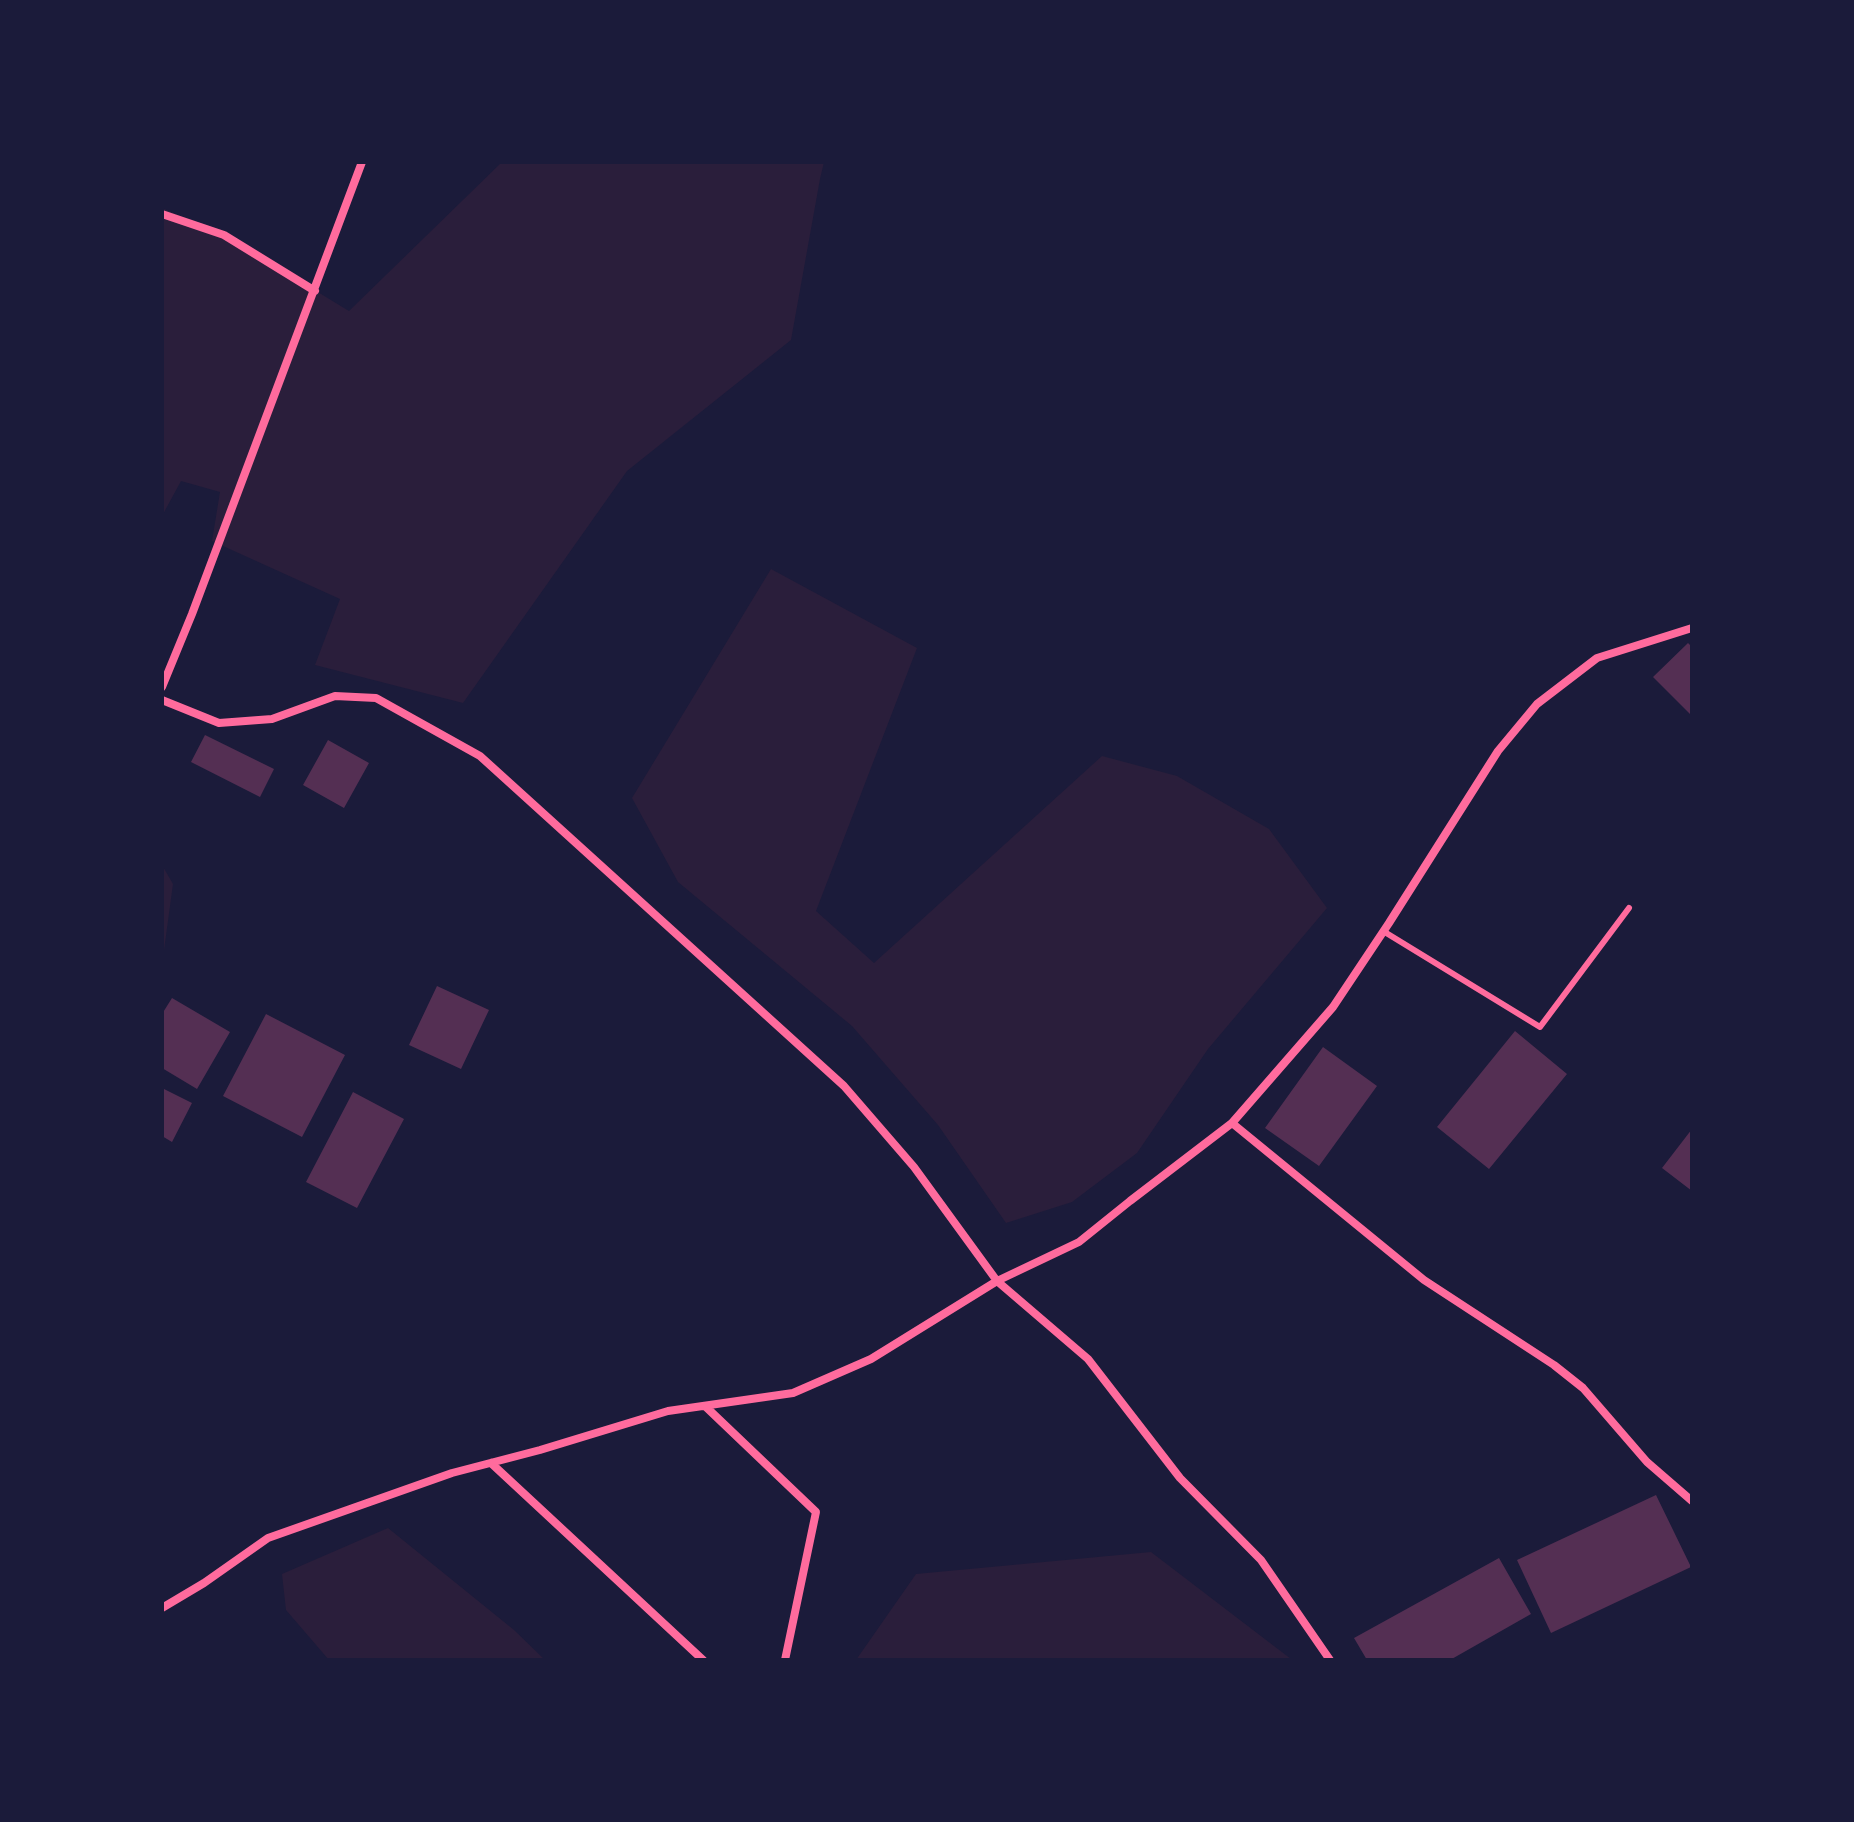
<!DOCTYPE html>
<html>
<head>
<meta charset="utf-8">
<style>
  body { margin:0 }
  #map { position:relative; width:1854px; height:1822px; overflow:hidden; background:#1b1b3a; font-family:Poppins,sans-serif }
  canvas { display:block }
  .frame { position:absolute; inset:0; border:164px solid #1b1b3a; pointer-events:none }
</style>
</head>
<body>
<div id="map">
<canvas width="1854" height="1822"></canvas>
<div class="frame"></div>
</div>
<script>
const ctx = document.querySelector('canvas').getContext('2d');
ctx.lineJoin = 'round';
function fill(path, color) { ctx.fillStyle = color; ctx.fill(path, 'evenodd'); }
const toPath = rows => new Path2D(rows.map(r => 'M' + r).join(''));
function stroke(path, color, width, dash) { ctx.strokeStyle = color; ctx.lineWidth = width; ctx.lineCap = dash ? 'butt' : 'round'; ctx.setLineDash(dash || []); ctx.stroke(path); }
fill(toPath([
  [502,162,824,162,820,179,791,340,627,471,463,703,315,665,340,599,212,541,220,492,181,481,162,516,162,208,224,235,349,311],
  [771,569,917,648,816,911,874,963,1102,756,1177,776,1269,829,1327,908,1208,1049,1137,1153,1072,1202,1006,1223,938,1125,852,1026,678,882,632,798],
  [162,865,173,884,162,965],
  [388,1528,514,1630,545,1660,329,1660,286,1610,282,1574],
  [1151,1552,1291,1659,856,1660,916,1574]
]), '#2a1e3b');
fill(toPath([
  [1688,643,1692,647,1692,716,1653,677],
  [205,735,274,769,260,797,191,762],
  [328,740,369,763,344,808,303,785],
  [437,986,489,1010,461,1069,409,1045],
  [172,998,230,1032,197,1089,162,1068,162,1014],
  [266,1014,345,1055,302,1137,223,1096],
  [1515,1031,1567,1074,1489,1169,1437,1127],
  [1323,1047,1377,1086,1319,1166,1265,1128],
  [162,1088,192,1103,172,1142,162,1136],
  [353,1092,404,1119,357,1208,306,1182],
  [1692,1129,1692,1191,1662,1168],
  [1656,1495,1691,1567,1551,1633,1517,1560],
  [1499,1558,1531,1614,1450,1660,1367,1660,1354,1638]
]), '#542f53');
stroke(toPath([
  [1383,931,1540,1027,1629,908]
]), '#ff6b9d', 6);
stroke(toPath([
  [162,214,224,235,315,291],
  [162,687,192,614,362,162],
  [162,700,219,723,272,719,335,696,376,698,480,756,844,1086,914,1167,997,1281,1088,1359,1180,1478,1261,1560,1330,1660],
  [1232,1123,1424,1280,1554,1365,1583,1388,1647,1462,1692,1501],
  [705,1406,816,1512,785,1660],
  [491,1463,703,1660],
  [162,1608,204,1583,268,1538,452,1473,540,1450,668,1411,793,1393,871,1359,997,1281,1079,1242,1130,1201,1232,1123,1333,1007,1389,923,1498,751,1537,704,1597,658,1692,628]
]), '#ff6b9d', 8);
</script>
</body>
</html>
